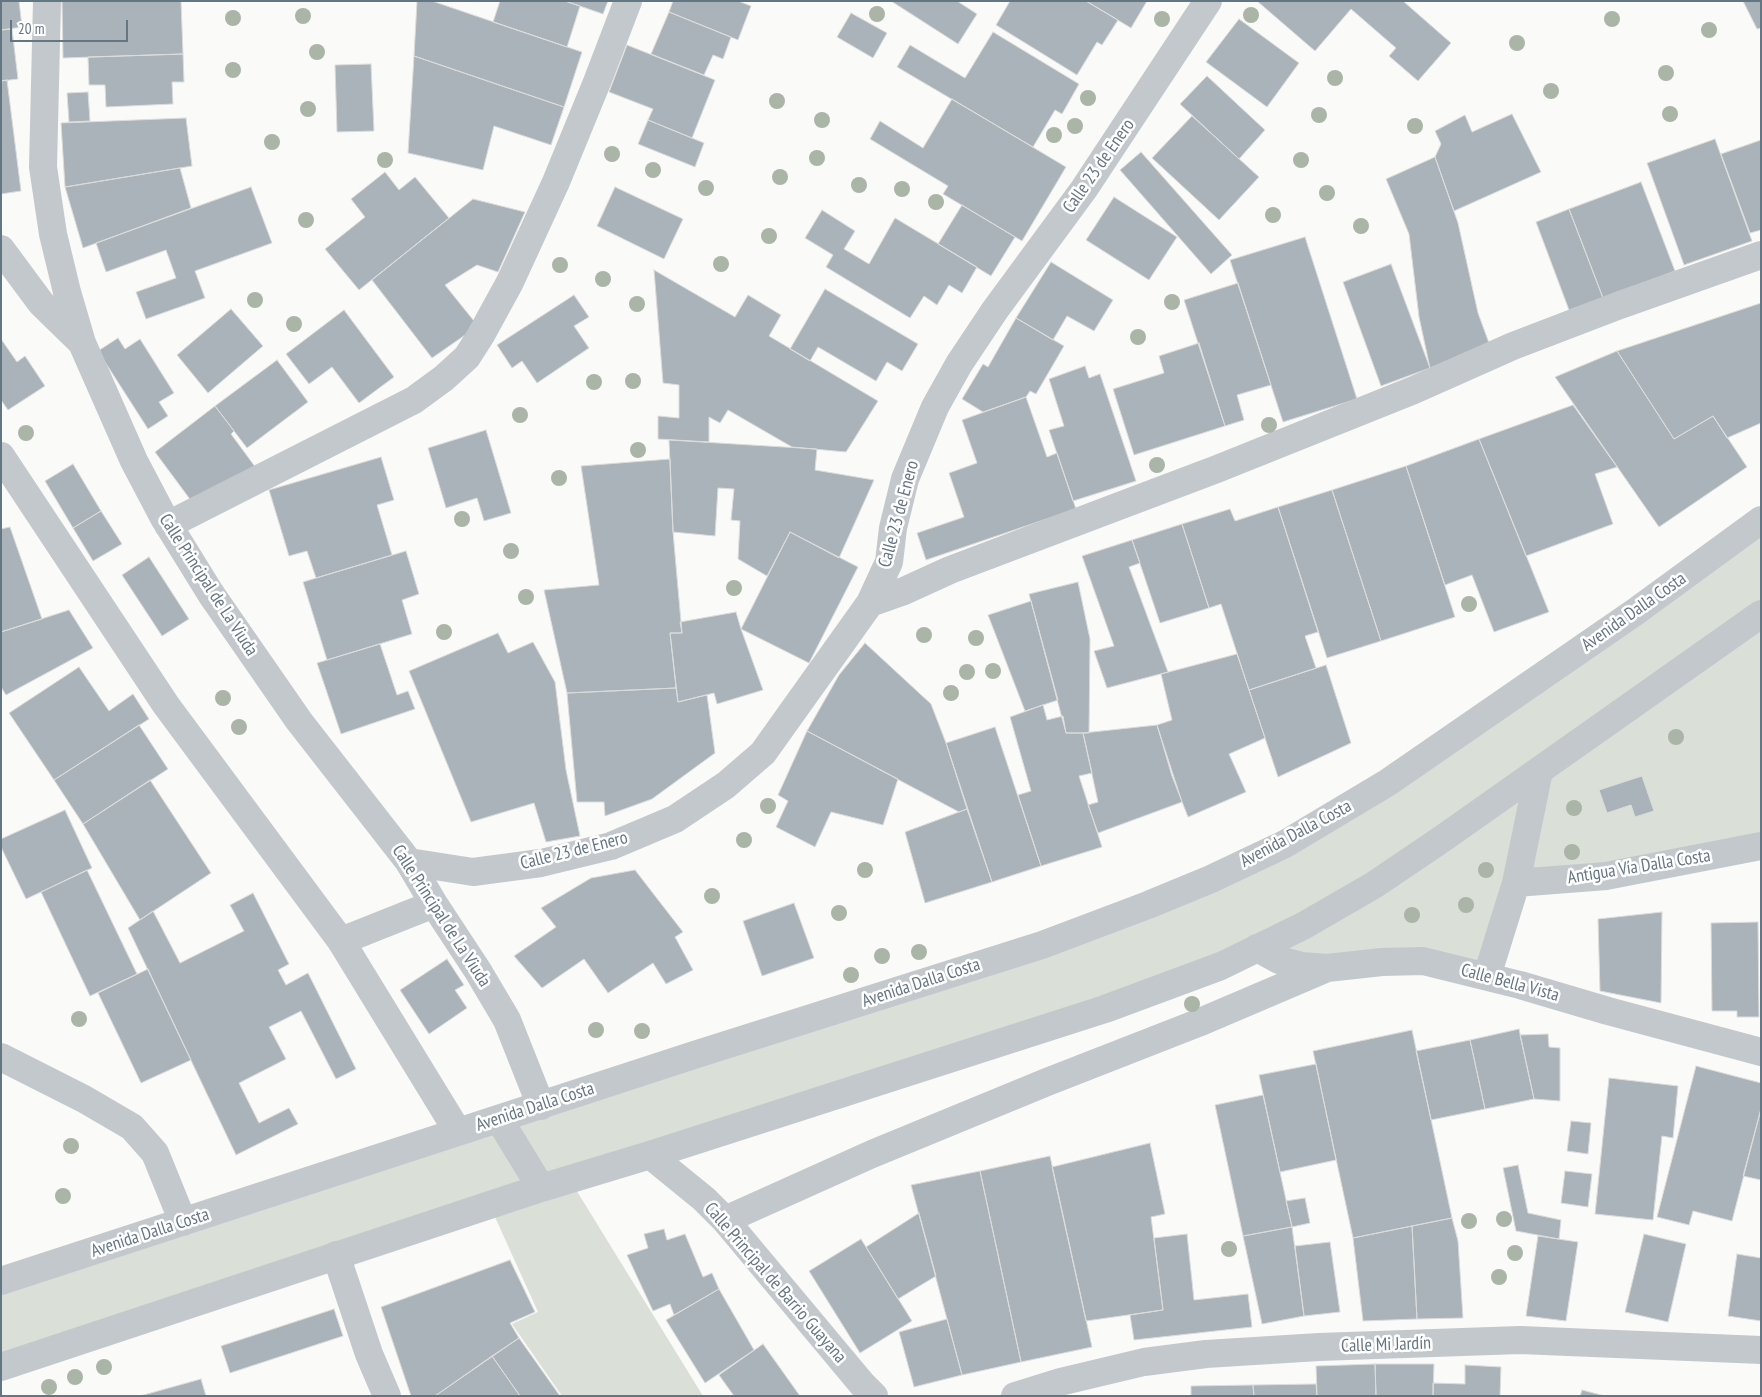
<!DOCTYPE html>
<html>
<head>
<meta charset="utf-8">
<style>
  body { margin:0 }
  #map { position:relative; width:1762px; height:1397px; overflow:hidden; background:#fafaf8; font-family:"PT Sans Narrow",sans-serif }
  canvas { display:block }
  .frame { position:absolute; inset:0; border:2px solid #657683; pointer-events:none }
  .scale { position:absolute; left:10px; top:20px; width:118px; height:22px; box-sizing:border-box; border:2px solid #657683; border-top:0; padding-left:6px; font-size:15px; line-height:18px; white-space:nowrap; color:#657683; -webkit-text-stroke:4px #fff; paint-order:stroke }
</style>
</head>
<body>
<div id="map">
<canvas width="1762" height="1397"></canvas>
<div class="frame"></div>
<div class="scale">20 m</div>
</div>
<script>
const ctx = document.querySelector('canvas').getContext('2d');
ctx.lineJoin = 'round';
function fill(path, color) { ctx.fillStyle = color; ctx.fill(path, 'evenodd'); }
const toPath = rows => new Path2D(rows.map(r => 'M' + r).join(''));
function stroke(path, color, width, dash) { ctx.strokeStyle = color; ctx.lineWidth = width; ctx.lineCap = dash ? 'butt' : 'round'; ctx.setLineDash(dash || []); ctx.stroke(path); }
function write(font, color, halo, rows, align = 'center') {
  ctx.font = font + ' "PT Sans Narrow",sans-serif'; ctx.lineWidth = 5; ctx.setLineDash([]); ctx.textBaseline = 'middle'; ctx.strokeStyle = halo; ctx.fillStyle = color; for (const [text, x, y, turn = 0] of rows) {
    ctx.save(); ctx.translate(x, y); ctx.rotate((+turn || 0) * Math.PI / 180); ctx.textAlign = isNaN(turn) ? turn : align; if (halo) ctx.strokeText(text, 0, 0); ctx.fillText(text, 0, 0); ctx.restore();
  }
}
fill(toPath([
  [1761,520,1761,846,1516,883,1487,976,1382,962,1257,949,570,1180,703,1396,562,1396,512,1324,538,1312,490,1206,1,1367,1,1281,694,1055,1285,844]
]), '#dadfd7');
const building = toPath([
  [1,1,19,1,22,27,1,30,1,1],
  [62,1,181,1,183,54,63,58,62,1],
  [417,1,432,1,582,52,564,107,414,56,417,1],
  [500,1,565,1,580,6,567,47,493,22,500,1],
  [565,1,608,1,603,14,565,1],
  [673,1,738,1,751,6,738,40,669,12,673,1],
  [891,1,957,1,977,14,958,44,891,1],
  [1010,1,1086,1,1118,20,1102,45,1097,42,1077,75,996,25,1010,1],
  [1086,1,1147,1,1131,28,1086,1],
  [1257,1,1403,1,1451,43,1418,81,1389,56,1396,48,1351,9,1315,51,1257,1],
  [1743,1,1761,1,1761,28,1757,29,1743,1],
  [669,12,731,37,723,59,713,55,704,75,651,54,669,12],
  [851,13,887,33,873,58,837,37,851,13],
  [1239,19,1299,63,1267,107,1206,62,1239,19],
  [12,29,18,79,1,81,1,30,12,29],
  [993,32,1079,84,1062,114,1055,110,1033,147,897,67,910,45,965,78,993,32],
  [627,45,715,80,692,138,648,120,653,109,609,92,627,45],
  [183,54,184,82,172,82,173,104,106,107,105,85,89,85,88,57,183,54],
  [414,56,564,107,551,145,494,126,483,170,408,153,414,56],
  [371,64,374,131,337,132,335,65,371,64],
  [1207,76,1265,130,1239,159,1180,104,1207,76],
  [7,80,21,191,1,194,1,81,7,80],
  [88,92,90,121,69,122,67,93,88,92],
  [952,99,1066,167,1022,241,943,194,948,186,870,139,880,121,923,148,952,99],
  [1512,114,1541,172,1454,211,1435,157,1441,144,1435,131,1465,115,1472,132,1512,114],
  [1192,116,1259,177,1219,220,1152,158,1192,116],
  [186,118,192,166,65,187,61,123,186,118],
  [648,120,704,143,695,167,638,144,648,120],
  [1715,139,1752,241,1684,265,1647,163,1715,139],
  [1761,140,1761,230,1750,233,1721,154,1761,140],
  [1141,152,1232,255,1211,274,1120,170,1141,152],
  [1435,157,1458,223,1478,313,1489,343,1430,368,1419,317,1409,234,1386,179,1435,157],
  [180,168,191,208,83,248,65,187,180,168],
  [385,172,399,190,415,177,449,218,359,290,325,249,365,217,351,199,385,172],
  [1641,182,1675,271,1603,298,1569,209,1641,182],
  [251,187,272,243,195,271,205,298,146,319,136,292,176,278,166,250,106,272,96,243,251,187],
  [615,187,683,219,664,259,597,226,615,187],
  [1114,197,1177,237,1149,280,1086,240,1114,197],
  [473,199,525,212,498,272,477,265,445,285,478,326,432,358,372,280,473,199],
  [962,205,1015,237,991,276,938,244,962,205],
  [1569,209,1603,298,1569,310,1536,222,1569,209],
  [822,210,855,231,844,249,869,264,895,218,977,267,962,293,949,285,937,305,924,296,910,318,826,267,833,255,805,238,822,210],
  [1305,237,1357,399,1283,422,1230,260,1305,237],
  [1051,262,1113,300,1094,331,1067,316,1053,340,1016,318,1051,262],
  [1391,264,1430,368,1381,386,1343,282,1391,264],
  [654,270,735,317,748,295,781,315,769,336,878,401,846,452,792,447,728,410,720,423,709,417,709,442,658,439,658,416,679,418,679,385,663,383,654,270],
  [1238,283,1271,385,1237,395,1244,420,1225,426,1184,300,1238,283],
  [825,289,918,344,902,371,887,362,876,381,818,347,810,361,790,349,825,289],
  [574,295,589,317,574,326,589,348,537,383,522,361,512,368,497,345,574,295],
  [1761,303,1761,423,1727,438,1713,416,1674,439,1617,351,1761,303],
  [231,309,263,346,208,393,177,355,231,309],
  [344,310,394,377,359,403,332,367,309,384,286,354,344,310],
  [1016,318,1064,346,1036,394,1030,391,1026,397,983,412,962,399,983,364,988,367,1016,318],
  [118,338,125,349,140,339,174,393,159,402,168,416,148,429,98,351,118,338],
  [1,339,17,362,25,356,45,386,8,410,1,400,1,339],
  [1199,343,1225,426,1134,455,1113,389,1164,373,1159,356,1199,343],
  [1617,351,1674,439,1713,416,1747,467,1659,527,1555,377,1617,351],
  [277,360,308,402,247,448,215,406,277,360],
  [1085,366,1089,378,1100,374,1136,481,1073,501,1049,430,1064,426,1049,379,1085,366],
  [1026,397,1047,457,1057,453,1076,509,926,560,917,533,964,517,949,473,977,463,962,420,1026,397],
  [1573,405,1617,467,1595,474,1613,524,1526,556,1479,439,1573,405],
  [215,406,234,431,231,434,256,468,195,506,155,452,215,406],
  [486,430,511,513,484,521,477,498,446,508,428,448,486,430],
  [1479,439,1549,612,1494,632,1472,575,1445,585,1406,466,1479,439],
  [669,440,817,449,815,470,874,480,839,558,790,532,767,576,738,559,740,521,731,520,734,489,718,488,715,536,673,532,669,440],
  [381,457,394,500,377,505,392,555,316,578,307,551,289,556,269,490,381,457],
  [670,459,673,532,682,633,670,633,676,688,567,693,544,590,599,585,581,466,670,459],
  [73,464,101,511,73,528,45,481,73,464],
  [1406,466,1455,617,1381,641,1332,490,1406,466],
  [1332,490,1381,641,1327,658,1278,507,1332,490],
  [1278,507,1318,632,1305,636,1316,668,1249,690,1221,604,1209,608,1182,524,1230,509,1235,521,1278,507],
  [101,511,122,544,93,561,73,528,101,511],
  [1182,524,1209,608,1160,623,1132,540,1182,524],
  [10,527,42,619,1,632,1,529,10,527],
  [790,532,858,567,809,663,741,629,790,532],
  [1132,540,1140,563,1129,567,1168,672,1107,688,1094,651,1114,646,1082,556,1132,540],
  [406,551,419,594,402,600,412,634,327,660,303,582,406,551],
  [149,557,189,619,162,636,122,575,149,557],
  [1078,582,1090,639,1089,733,1066,733,1029,594,1078,582],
  [1031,601,1058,700,1025,711,988,615,1031,601],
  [69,610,93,648,6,695,1,687,1,632,69,610],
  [736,612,741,629,763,690,717,704,714,693,678,702,670,633,682,633,680,622,736,612],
  [498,633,508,653,533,642,555,682,566,770,580,836,546,842,534,803,471,822,409,671,498,633],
  [865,643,931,704,946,743,967,809,959,812,807,731,839,675,865,643],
  [380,644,397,695,408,691,415,709,341,734,317,663,380,644],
  [1237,654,1265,738,1229,754,1246,792,1188,817,1172,776,1157,725,1172,720,1161,674,1237,654],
  [1326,665,1351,743,1278,777,1249,690,1326,665],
  [79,667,109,711,133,694,149,719,54,780,9,713,79,667],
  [676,688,678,702,707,695,715,753,652,799,605,816,604,802,577,802,567,693,676,688],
  [1043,705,1047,720,1063,716,1066,733,1083,733,1092,773,1079,776,1102,847,1041,866,1018,795,1031,791,1010,717,1043,705],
  [139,725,168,769,83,824,54,780,139,725],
  [1157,725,1182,802,1098,833,1088,805,1098,802,1083,733,1157,725],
  [995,727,1041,866,992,882,946,743,995,727],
  [807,731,898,779,883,825,831,812,815,847,776,827,788,801,778,795,807,731],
  [1642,776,1654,811,1635,817,1631,805,1607,813,1599,790,1642,776],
  [150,780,211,873,140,920,83,824,150,780],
  [967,809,992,882,925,903,905,832,967,809],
  [65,810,92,868,26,899,1,847,1,839,65,810],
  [87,870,137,974,90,996,41,892,87,870],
  [635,870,683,932,675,937,693,970,666,984,653,963,608,993,584,959,542,988,514,956,556,927,541,908,591,878,635,870],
  [253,893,289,964,278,970,286,985,308,973,356,1069,336,1079,301,1011,269,1027,286,1059,239,1083,259,1123,289,1108,298,1124,236,1155,128,928,153,911,180,963,244,931,230,905,253,893],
  [794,903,814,958,762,976,743,921,794,903],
  [1662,912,1661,1003,1600,991,1598,919,1662,912],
  [1758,922,1759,1017,1737,1017,1737,1011,1712,1011,1711,923,1758,922],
  [447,959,464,985,455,990,467,1008,429,1034,400,990,447,959],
  [148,969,191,1060,141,1083,98,993,148,969],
  [1519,1029,1534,1099,1485,1109,1470,1040,1519,1029],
  [1412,1030,1452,1218,1353,1238,1313,1051,1412,1030],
  [1548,1034,1549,1047,1560,1048,1560,1101,1534,1099,1520,1035,1548,1034],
  [1470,1040,1485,1109,1431,1120,1416,1051,1470,1040],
  [1316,1064,1336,1160,1280,1172,1259,1075,1316,1064],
  [1696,1066,1761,1083,1761,1109,1732,1221,1693,1211,1689,1225,1657,1217,1696,1066],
  [1609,1078,1678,1086,1673,1138,1662,1136,1653,1220,1595,1214,1609,1078],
  [1263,1095,1292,1227,1243,1236,1215,1105,1263,1095],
  [1761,1109,1761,1180,1743,1176,1761,1109],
  [1571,1121,1591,1123,1588,1154,1567,1151,1571,1121],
  [1150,1143,1165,1214,1151,1217,1163,1310,1086,1321,1052,1167,1150,1143],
  [1050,1156,1092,1347,1021,1362,980,1171,1050,1156],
  [1518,1165,1528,1213,1561,1220,1559,1239,1516,1231,1503,1168,1518,1165],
  [980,1171,1021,1362,962,1375,911,1185,980,1171],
  [1565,1171,1592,1174,1588,1207,1561,1203,1565,1171],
  [1305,1198,1310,1223,1292,1227,1286,1201,1305,1198],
  [919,1213,936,1276,898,1299,866,1247,919,1213],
  [1452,1218,1458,1241,1463,1318,1417,1319,1412,1226,1452,1218],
  [1412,1226,1417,1319,1363,1321,1353,1238,1412,1226],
  [1292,1227,1304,1316,1262,1324,1243,1236,1292,1227],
  [664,1229,667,1240,685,1234,703,1277,712,1273,719,1289,674,1315,670,1304,653,1311,627,1255,648,1248,644,1234,664,1229],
  [1187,1234,1194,1300,1248,1294,1252,1327,1134,1340,1130,1315,1163,1310,1154,1238,1187,1234],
  [1644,1234,1686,1244,1668,1322,1625,1312,1644,1234],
  [1538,1236,1578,1242,1566,1321,1526,1316,1538,1236],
  [861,1239,912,1321,860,1353,809,1271,861,1239],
  [1330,1242,1340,1312,1304,1316,1295,1246,1330,1242],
  [1737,1254,1761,1258,1761,1321,1728,1316,1737,1254],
  [510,1260,535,1312,510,1323,519,1338,435,1396,411,1396,381,1307,510,1260],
  [719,1289,754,1350,705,1383,666,1320,719,1289],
  [334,1309,343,1336,230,1373,221,1346,334,1309],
  [947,1319,962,1375,914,1387,899,1332,947,1319],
  [519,1338,560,1396,520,1396,492,1356,519,1338],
  [763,1344,800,1396,734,1396,719,1375,763,1344],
  [492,1356,520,1396,435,1396,492,1356],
  [1375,1364,1376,1396,1317,1396,1316,1366,1375,1364],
  [1375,1364,1434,1364,1433,1396,1376,1396,1375,1364],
  [1465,1365,1501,1367,1500,1396,1433,1396,1433,1383,1465,1384,1465,1365],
  [201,1379,206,1396,140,1396,201,1379],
  [1316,1384,1317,1396,1254,1396,1253,1385,1316,1384],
  [1253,1385,1254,1396,1191,1396,1191,1386,1253,1385],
  [1582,1390,1605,1396,1580,1396,1582,1390]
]);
fill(building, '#aab3b9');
stroke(building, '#dcdcda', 1);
stroke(toPath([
  [47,1,43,167,53,234,67,292,82,343,134,461,164,518,211,594,299,721,409,862,434,904,478,971,507,1020,541,1106],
  [1,249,41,303,81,342],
  [1,456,166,705,341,941,458,1132],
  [168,525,414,400,444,378,467,357,481,335,510,282,556,182,597,82,628,1],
  [870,603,904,591,950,570,1217,469,1414,390,1513,346,1620,305,1761,255],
  [409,862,473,872,541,863,611,846,675,819,726,785,763,753,870,603,889,562,893,528,905,479,935,407,959,364,995,310,1084,189,1208,1],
  [1516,883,1606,876,1761,846],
  [341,941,434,904],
  [1257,948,1279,960,1302,966,1327,968,1382,962,1423,961,1520,985,1608,1011,1761,1052],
  [1487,976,1516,883,1539,771],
  [1,1057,84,1099,132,1127,155,1153,183,1222],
  [499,1119,541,1188],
  [650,1155,704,1199,725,1220,862,1384,874,1396],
  [725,1220,872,1154,1047,1082,1198,1023,1327,968],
  [336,1255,369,1354,387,1396],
  [1,1281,694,1055,1042,945,1148,905,1211,879,1285,844,1387,783,1635,612,1761,520],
  [1,1367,541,1188,650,1155,1105,1009,1221,966,1303,926,1374,885,1442,839,1761,614],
  [1015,1396,1060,1382,1144,1362,1206,1354,1319,1347,1520,1340,1761,1350]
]), '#c3c8cc', 28);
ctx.fillStyle = '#aab4a7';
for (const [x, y] of [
  [877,14],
  [1251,15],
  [303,16],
  [233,18],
  [1162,19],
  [1612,19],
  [1709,30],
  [1517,43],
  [317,52],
  [233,70],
  [1666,73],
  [1335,78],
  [1551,91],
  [1088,98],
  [777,101],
  [308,109],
  [1670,114],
  [1319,115],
  [822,120],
  [1075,126],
  [1415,126],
  [1054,135],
  [272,142],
  [612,154],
  [817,158],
  [385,160],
  [1301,160],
  [653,170],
  [780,177],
  [859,185],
  [706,188],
  [902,189],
  [1327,193],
  [936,202],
  [1273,215],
  [306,220],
  [1361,226],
  [769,236],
  [721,264],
  [560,265],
  [603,279],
  [255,300],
  [1172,302],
  [637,304],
  [294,324],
  [1138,337],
  [633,381],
  [594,382],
  [520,415],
  [1269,425],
  [26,433],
  [638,450],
  [1157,465],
  [559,478],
  [462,519],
  [511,551],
  [734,588],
  [526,597],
  [1469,604],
  [444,632],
  [924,635],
  [976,638],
  [993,671],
  [967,672],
  [951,693],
  [223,698],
  [239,727],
  [1676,737],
  [768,806],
  [1574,808],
  [744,840],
  [1572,852],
  [865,870],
  [1486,870],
  [712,896],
  [1466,905],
  [839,913],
  [1412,915],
  [919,952],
  [882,956],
  [851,975],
  [1192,1004],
  [79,1019],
  [596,1030],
  [642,1031],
  [71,1146],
  [63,1196],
  [1504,1219],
  [1469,1221],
  [1229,1249],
  [1515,1253],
  [1499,1277],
  [104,1367],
  [75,1377],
  [49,1387]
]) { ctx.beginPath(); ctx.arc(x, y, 8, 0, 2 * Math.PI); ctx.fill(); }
write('18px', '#657683', '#fff', [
  ["Calle 23 de Enero",1099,166,-55],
  ["Calle 23 de Enero",899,514,-75],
  ["Calle Principal de La Viuda",208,585,57],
  ["Avenida Dalla Costa",1634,612,-35],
  ["Avenida Dalla Costa",1296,834,-28],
  ["Calle 23 de Enero",574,851,-14],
  ["Antigua Vía Dalla Costa",1639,867,-9],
  ["Calle Principal de La Viuda",441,916,57],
  ["Avenida Dalla Costa",921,983,-18],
  ["Calle Bella Vista",1510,983,15],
  ["Avenida Dalla Costa",535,1107,-18],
  ["Avenida Dalla Costa",150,1233,-18],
  ["Calle Principal de Barrio Guayana",775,1283,49],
  ["Calle Mi Jardín",1386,1345,-2]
]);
</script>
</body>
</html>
